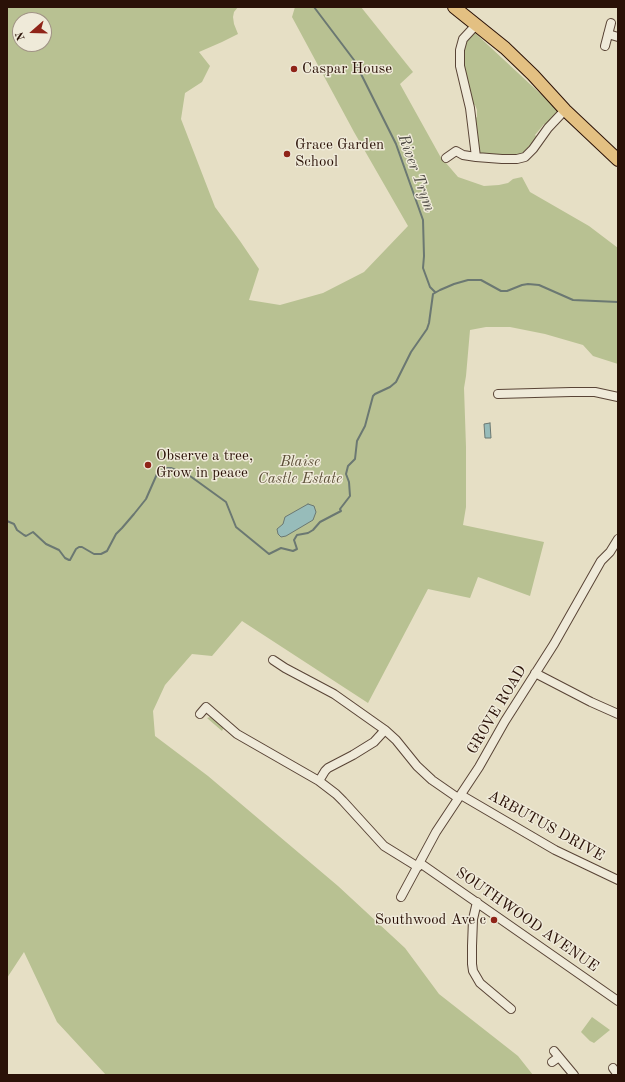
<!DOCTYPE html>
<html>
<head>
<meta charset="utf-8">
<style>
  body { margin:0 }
  #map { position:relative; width:625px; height:1082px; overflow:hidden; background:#e6dfc5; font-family:"Old Standard TT",serif }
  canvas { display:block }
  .frame { position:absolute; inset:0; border:8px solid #2a1107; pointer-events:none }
  .north { position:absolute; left:12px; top:12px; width:40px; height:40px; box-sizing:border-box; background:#efead9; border:1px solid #a09385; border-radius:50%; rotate:250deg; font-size:11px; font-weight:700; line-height:16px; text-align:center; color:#2a1107 }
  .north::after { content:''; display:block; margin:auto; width:14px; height:18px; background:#8f2418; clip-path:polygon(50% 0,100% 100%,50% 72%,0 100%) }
</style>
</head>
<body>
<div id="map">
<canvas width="625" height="1082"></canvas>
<div class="frame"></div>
<div class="north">N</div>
</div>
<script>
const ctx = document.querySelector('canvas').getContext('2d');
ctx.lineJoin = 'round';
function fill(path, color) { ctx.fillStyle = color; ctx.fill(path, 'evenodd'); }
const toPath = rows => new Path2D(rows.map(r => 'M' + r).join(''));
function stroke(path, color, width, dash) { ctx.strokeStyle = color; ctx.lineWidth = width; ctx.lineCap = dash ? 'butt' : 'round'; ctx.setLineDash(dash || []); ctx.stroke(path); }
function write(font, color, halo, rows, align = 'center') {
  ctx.font = font + ' "Old Standard TT",serif'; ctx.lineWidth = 3; ctx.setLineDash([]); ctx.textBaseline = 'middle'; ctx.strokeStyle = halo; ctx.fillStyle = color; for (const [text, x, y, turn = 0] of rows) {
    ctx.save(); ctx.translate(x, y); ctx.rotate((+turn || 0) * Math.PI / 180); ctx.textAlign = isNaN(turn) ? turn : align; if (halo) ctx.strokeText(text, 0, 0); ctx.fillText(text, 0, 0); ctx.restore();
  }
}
fill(toPath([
  [7,7,238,7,234,12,233,17,234,24,238,34,222,42,199,52,210,66,202,82,185,93,181,119,215,207,240,241,259,269,249,300,280,305,323,293,364,272,408,226,354,132,292,17,295,7,361,7,413,72,400,84,440,156,458,177,484,186,499,185,508,183,513,179,522,177,530,192,589,226,618,248,618,364,593,356,583,345,545,334,510,327,486,327,470,330,466,376,464,388,466,447,466,507,463,525,544,542,530,596,478,577,470,598,428,589,368,703,242,621,212,656,192,654,165,685,153,711,155,736,208,776,338,886,405,948,439,994,518,1056,533,1075,106,1075,57,1022,24,952,7,978],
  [20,20,44,20,44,44,20,44],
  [474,32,560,112,547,126,544,124,535,135,538,138,527,152,514,158,479,153,473,120,477,117,477,110,475,105,471,104,463,65,463,50,466,41],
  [210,717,212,717,224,727,222,731,207,718],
  [592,1017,610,1030,605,1034,594,1043,590,1041,581,1032]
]), '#b8c192');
const water = toPath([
  [490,423,491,438,485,438,484,424,490,423],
  [308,504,314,506,316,512,313,520,286,536,281,537,278,534,277,529,283,524,285,517,308,504]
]);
fill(water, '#97bcba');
stroke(water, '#6b7872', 1);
stroke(toPath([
  [314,7,354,60,396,144,423,220,424,256,423,268,430,287,435,292],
  [7,521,14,524,17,530,24,535,26,536,33,532,46,544,59,550,65,558,69,560,70,560,76,549,79,547,82,547,94,554,101,554,107,551,116,534,122,528,134,514,146,499,157,474,165,468,171,468,190,476,226,502,236,527,269,554,281,548,293,551,297,549,294,540,297,535,308,533,313,530,320,522,341,511,340,509,350,496,349,482,346,474,348,466,355,459,357,441,365,426,373,396,375,394,390,387,396,382,411,352,427,329,429,323,433,294,440,290,454,284,468,280,481,280,501,291,507,291,522,285,528,284,539,285,573,300,618,302]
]), '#6b7872', 2);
const street = toPath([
  [476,25,463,39,460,50,460,66,470,108,476,157,502,159,517,159,525,157,533,149,548,128,565,110],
  [608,34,618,37],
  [605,46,611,23],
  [446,158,456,151,463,155,476,157],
  [498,394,571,392,595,392,618,397],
  [273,660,285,668,334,694,385,730,396,740,417,766,432,780,458,798],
  [535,673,591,702,618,714],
  [200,714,206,707,237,734,319,781,336,794,343,801,384,846,418,867],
  [319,781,325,771,328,768,353,755,374,742,385,730],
  [461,795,555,850,618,880],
  [420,863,618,1001],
  [401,897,436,832,479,767,505,721,554,644,601,561,610,552,618,539],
  [477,902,473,919,472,946,472,964,473,971,480,983,511,1009],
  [554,1051,574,1075],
  [552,1062,559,1057],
  [613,1068,618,1075]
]);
const primary = toPath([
  [454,7,505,48,533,75,565,110,618,160]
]);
stroke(street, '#594436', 10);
stroke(primary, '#2a1107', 14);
stroke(street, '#efead9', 8);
stroke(primary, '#e3c082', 12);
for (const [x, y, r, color] of [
  [294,69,4,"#8f2418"],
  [287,154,4,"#8f2418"],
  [148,465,4,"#8f2418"],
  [494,920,4,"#8f2418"]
]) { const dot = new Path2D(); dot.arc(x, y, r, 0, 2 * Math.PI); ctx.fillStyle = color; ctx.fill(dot); stroke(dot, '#efead9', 1.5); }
write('15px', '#2a1107', '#efead9', [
  ["Caspar House",302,69],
  ["Grace Garden",295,145],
  ["School",295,162],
  ["Observe a tree,",156,456],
  ["Grow in peace",156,473],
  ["Southwood Ave c",486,920,"right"]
], 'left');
write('italic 15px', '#5c4f38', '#efead9', [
  ["Blaise",300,462],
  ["Castle Estate",300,479]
]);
write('15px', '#2a1107', '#efead9', [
  ["GROVE ROAD",497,710,-59],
  ["ARBUTUS DRIVE",546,826,29],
  ["SOUTHWOOD AVENUE",527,920,35]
]);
write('italic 16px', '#504d46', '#efead9', [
  ["River Trym",416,173,70]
]);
</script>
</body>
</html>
